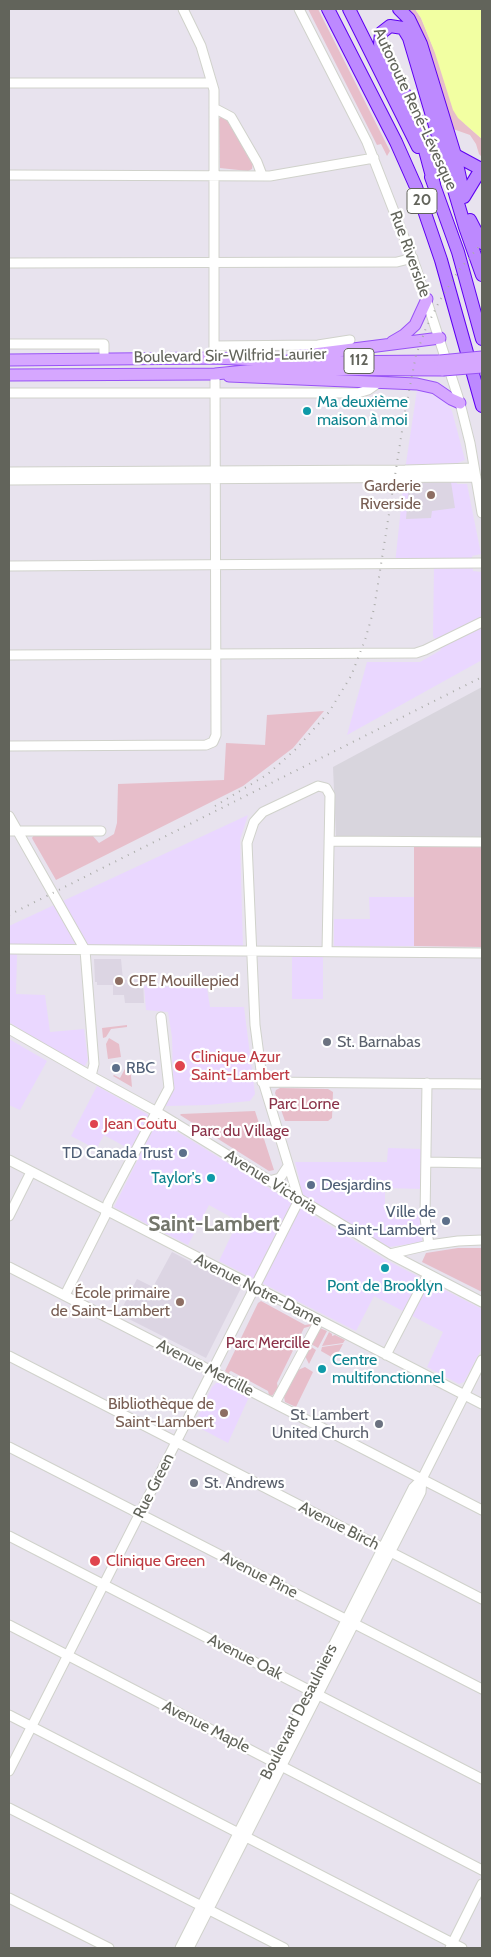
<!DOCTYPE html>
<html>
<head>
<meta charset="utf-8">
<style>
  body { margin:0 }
  #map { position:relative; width:491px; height:1957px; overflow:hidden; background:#e8e3ee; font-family:Cabin,sans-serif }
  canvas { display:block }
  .frame { position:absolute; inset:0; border:10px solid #62645b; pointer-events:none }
</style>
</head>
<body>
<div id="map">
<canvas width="491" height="1957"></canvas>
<div class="frame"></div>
</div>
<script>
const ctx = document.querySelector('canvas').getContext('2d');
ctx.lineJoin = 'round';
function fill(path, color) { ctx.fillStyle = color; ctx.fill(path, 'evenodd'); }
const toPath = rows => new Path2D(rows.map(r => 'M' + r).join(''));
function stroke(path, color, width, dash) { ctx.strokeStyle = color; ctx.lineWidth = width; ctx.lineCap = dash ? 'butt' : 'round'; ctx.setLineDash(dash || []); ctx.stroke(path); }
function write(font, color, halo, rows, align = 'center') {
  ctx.font = font + ' Cabin,sans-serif'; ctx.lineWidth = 4.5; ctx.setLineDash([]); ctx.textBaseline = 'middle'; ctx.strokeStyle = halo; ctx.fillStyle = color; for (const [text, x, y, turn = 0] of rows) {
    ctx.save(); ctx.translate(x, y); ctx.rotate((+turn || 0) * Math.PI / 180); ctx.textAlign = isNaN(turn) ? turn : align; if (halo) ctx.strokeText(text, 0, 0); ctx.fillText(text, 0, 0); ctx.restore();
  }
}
fill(toPath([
  [417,390,425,391,446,402,452,411,465,460,455,464,457,484,467,484,481,554,472,556,473,571,482,572,482,660,347,735,367,662,420,662,441,650,433,636,434,565,395,564,405,470],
  [248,815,240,840,243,948,9,944,9,926],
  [369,897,414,897,414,946,334,946,334,919,370,919],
  [9,954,17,954,16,994,45,995,50,1032,84,1029,88,1060,83,1069,9,1022],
  [292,957,323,957,323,999,292,999],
  [144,986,207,988,210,1007,244,1007,255,1094,250,1101,208,1105,165,1106,173,1079,172,1037,168,1012,146,1010],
  [9,1039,47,1061,20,1110,9,1105],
  [97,1086,166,1125,386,1260,482,1309,482,1348,464,1382,459,1384,427,1367,443,1332,374,1296,356,1331,219,1261,238,1221,209,1205,188,1245,114,1207,140,1155,104,1135,96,1149,71,1136],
  [388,1148,422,1149,422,1189,385,1188,385,1212,422,1212,422,1242,389,1247,303,1197,298,1185,300,1182,295,1162,387,1162],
  [216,1383,224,1383,249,1397,228,1443,194,1425,212,1387]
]), '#ead7ff');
fill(toPath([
  [482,687,482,838,336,837,333,767]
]), '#d8d5dd');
fill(toPath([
  [409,482,451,482,455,508,432,511,431,518,406,519],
  [94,959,121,959,123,980,143,979,144,1003,125,1003,124,995,113,995,113,985,97,985,97,982,95,982],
  [172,1252,241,1288,206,1358,119,1314,137,1279,153,1287]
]), '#dcd5e3');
fill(toPath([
  [308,9,318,9,390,151,387,156,381,144,377,145],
  [404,9,415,9,421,18,465,124,482,139,482,157,479,154,476,144,470,135,453,129],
  [221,116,229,120,253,163,252,169,248,171,220,168,219,119],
  [324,711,293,748,243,786,56,880,33,840,32,838,34,835,92,835,99,843,114,834,117,823,118,784,224,780,226,743,265,745,267,715],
  [414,847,482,847,482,947,414,946],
  [127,1025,127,1027,111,1029,106,1037,103,1038,102,1028],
  [109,1038,119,1044,121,1057,108,1059,106,1044],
  [127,1065,130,1065,132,1087,113,1076,114,1075,120,1078],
  [280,1088,328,1089,333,1092,332,1118,328,1121,285,1121,275,1093,276,1090],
  [255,1111,274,1170,269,1171,180,1115,181,1114],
  [458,1248,482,1248,482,1292,422,1262,426,1253],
  [261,1301,305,1325,311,1324,311,1326,304,1328,277,1383,278,1388,272,1396,269,1395,268,1391,231,1371,229,1372,230,1375,225,1371,258,1303],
  [320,1328,327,1331,318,1348,311,1344],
  [329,1332,332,1334,332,1336,335,1335,345,1340,343,1343,322,1346],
  [343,1344,335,1359,321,1351,322,1347],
  [310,1346,316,1350,309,1364,305,1356],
  [305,1367,313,1372,296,1407,285,1402,284,1397,298,1370]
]), '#e7beca');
fill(toPath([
  [415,9,482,9,482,139,458,118,453,110,435,53,421,18]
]), '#f2ffa2');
const minor = toPath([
  [183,9,201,46,214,90,214,358],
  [299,9,367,142,416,268,460,403,470,443,482,513],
  [9,83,212,83],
  [214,108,231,117,257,162,262,175],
  [9,175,270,176,374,158],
  [9,263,397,262,413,258],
  [9,344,104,344,104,359],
  [214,346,318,345,350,340],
  [9,393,358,393,368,390,378,383],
  [9,472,405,470,474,468],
  [9,480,476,477],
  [9,566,482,563],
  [9,655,416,653,425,650,482,622],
  [9,746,206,745,213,742,216,735,215,374],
  [9,816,85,950,94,1064,91,1076],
  [9,831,101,831],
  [329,841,482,842],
  [9,949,482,953],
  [9,1029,91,1076,157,1112,390,1254,482,1302],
  [262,1082,482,1084],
  [427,1083,425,1218,429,1245],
  [9,1160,482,1404],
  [426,1162,482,1163],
  [269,1181,280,1178,288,1166],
  [299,1200,262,1078,255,1025,247,843,254,822,263,812,318,786,326,788,330,795,327,951],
  [9,1216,31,1172],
  [390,1254,429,1245,458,1241,482,1240],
  [9,1267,482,1510],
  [65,1295,105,1216,108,1203,169,1088,161,1017],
  [386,1355,428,1274],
  [9,1356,482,1599],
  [275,1403,319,1321],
  [9,1447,482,1689],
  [9,1536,482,1779],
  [9,1625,482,1870],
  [9,1715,462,1948],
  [9,1771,299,1200],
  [9,1808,284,1948],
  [9,1898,109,1948],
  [180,1948,413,1488,422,1479,482,1360],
  [189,1948,421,1492,422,1479],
  [450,1948,482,1884]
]);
const major = toPath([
  [392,342,404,335,415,325,427,299],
  [298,356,440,338],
  [9,360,214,358,306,362,440,361],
  [9,375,215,374,266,369,443,370],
  [229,376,417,384,435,388,451,399,460,403]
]);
const highway = toPath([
  [328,9,396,142,416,187,441,260,482,406],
  [349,9,418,147],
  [399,9,409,19,421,44,455,155,464,196],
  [455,155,481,169,464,197],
  [431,177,458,252,482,339],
  [434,184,416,117,380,44,381,33,390,26,403,28,409,38,465,227,482,275],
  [470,220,482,243]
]);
stroke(minor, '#d0d2cb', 11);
stroke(major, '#9853f6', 13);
stroke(highway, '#5d00f1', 14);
stroke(minor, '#fff', 9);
stroke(major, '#d6a7ff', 11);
stroke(highway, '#bd89ff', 12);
stroke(toPath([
  [215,806,268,774,296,749,329,712,351,676,365,640,374,609,405,412,416,355,426,328,440,300,459,270,482,243],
  [9,915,482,677]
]), '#abaca9', 2, [1, 6]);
const majorBridge = toPath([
  [440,361,482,357],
  [443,370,482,367]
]);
stroke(majorBridge, '#9853f6', 13, []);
stroke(majorBridge, '#d6a7ff', 11);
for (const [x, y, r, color] of [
  [307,411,5,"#0f9aa8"],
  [431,495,5,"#8d6e63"],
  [119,981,5,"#8d6e63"],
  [327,1042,5,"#6b7280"],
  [180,1066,6,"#e0444e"],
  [116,1068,5,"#5c6f8a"],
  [94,1124,5,"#e0444e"],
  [183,1153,5,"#5c6f8a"],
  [211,1178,5,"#0f9aa8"],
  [311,1185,5,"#5c6f8a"],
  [446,1221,5,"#5c6f8a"],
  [385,1268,5,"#0f9aa8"],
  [180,1302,5,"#8d6e63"],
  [322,1369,5,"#0f9aa8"],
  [224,1413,5,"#8d6e63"],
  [379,1424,5,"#6b7280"],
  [194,1483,5,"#6b7280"],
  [95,1561,6,"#e0444e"]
]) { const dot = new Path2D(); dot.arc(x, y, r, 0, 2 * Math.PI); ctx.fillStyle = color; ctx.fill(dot); stroke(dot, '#fff', 2); }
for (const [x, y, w] of [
  [422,201,30],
  [359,361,30]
]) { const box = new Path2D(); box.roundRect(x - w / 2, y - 12.5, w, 25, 4); ctx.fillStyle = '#fff'; ctx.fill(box); stroke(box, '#62645b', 1); }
write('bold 15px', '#62645b', null, [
  ["20",422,201],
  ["112",359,361]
]);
write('16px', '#62645b', '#fff', [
  ["Autoroute René-Lévesque",415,109,65],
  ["Rue Riverside",410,254,70],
  ["Boulevard Sir-Wilfrid-Laurier",230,356,-1],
  ["Avenue Victoria",271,1182,32],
  ["Avenue Notre-Dame",258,1290,27],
  ["Avenue Mercille",205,1368,27],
  ["Rue Green",154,1486,-63],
  ["Avenue Birch",339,1526,27],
  ["Avenue Pine",259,1575,27],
  ["Avenue Oak",245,1657,27],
  ["Boulevard Desaulniers",299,1712,-63],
  ["Avenue Maple",206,1727,27]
]);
write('16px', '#0d838f', '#fff', [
  ["Ma deuxième",317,402],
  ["maison à moi",317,420],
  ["Taylor's",201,1178,"right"],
  ["Pont de Brooklyn",385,1286,"center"],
  ["Centre",332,1360],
  ["multifonctionnel",332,1378]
], 'left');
write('16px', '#785e54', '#fff', [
  ["Garderie",421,486],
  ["Riverside",421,504],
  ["CPE Mouillepied",129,981,"left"],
  ["École primaire",170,1293],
  ["de Saint-Lambert",170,1311],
  ["Bibliothèque de",214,1404],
  ["Saint-Lambert",214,1422]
], 'right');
write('16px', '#5b616d', '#fff', [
  ["St. Barnabas",337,1042],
  ["St. Lambert",369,1415,"right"],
  ["United Church",369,1433,"right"],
  ["St. Andrews",204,1483]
], 'left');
write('16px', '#be3a42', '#fff', [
  ["Clinique Azur",191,1057],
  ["Saint-Lambert",191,1075],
  ["Jean Coutu",104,1124],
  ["Clinique Green",106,1561]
], 'left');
write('16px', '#4e5e75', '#fff', [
  ["RBC",126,1068],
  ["TD Canada Trust",173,1153,"right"],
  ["Desjardins",321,1185],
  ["Ville de",436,1212,"right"],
  ["Saint-Lambert",436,1230,"right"]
], 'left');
write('16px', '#8b3349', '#fff', [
  ["Parc Lorne",304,1104],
  ["Parc du Village",240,1131],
  ["Parc Mercille",268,1343]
]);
write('bold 21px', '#74766c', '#fff', [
  ["Saint-Lambert",214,1225]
]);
</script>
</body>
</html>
